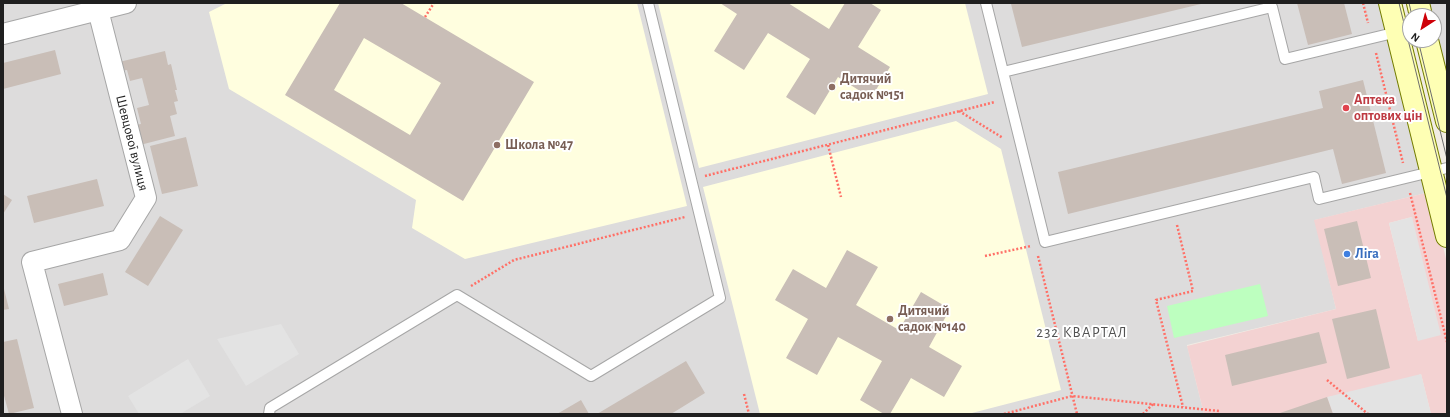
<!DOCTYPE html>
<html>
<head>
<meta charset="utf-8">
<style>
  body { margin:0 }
  #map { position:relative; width:1450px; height:417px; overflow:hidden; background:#f1ece4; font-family:"Alegreya Sans",sans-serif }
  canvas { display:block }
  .frame { position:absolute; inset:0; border:4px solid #1f1f1f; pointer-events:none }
  .north { position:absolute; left:1402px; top:8px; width:40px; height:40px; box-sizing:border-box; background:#fff; border:1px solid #a5a5a5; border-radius:50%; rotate:216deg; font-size:11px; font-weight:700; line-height:16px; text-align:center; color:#1f1f1f }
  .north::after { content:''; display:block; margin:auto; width:14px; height:18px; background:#ce0008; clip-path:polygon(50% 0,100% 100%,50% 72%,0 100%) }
</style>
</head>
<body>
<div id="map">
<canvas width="1450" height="417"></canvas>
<div class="frame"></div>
<div class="north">N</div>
</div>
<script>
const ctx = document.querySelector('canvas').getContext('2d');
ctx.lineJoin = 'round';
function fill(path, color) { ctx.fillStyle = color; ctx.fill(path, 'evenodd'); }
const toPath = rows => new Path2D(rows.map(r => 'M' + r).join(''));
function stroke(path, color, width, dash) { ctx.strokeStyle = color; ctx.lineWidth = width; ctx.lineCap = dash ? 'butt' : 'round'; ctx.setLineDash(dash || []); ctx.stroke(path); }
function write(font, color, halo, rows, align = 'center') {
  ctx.font = font + ' "Alegreya Sans",sans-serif'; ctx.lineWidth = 4; ctx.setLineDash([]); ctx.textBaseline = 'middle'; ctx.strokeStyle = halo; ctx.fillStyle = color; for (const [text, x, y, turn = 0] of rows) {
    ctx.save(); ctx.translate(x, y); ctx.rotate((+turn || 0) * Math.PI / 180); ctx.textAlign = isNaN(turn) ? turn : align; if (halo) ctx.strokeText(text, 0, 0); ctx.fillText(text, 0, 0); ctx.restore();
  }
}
fill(toPath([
  [3,3,1383,3,1430,192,1315,220,1336,309,1187,345,1204,414,3,414],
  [1426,3,1447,3,1447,87,1434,34,1434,16,1430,16]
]), '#dddcdc');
fill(toPath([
  [1430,192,1447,263,1447,414,1431,414,1421,374,1333,414,1204,414,1187,346,1336,309,1314,220],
  [1412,217,1418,341,1389,223]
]), '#f3d2d2');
fill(toPath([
  [227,3,637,3,687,206,465,259,412,228,416,200,229,89,209,12],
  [658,3,965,3,988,94,699,168],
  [956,121,1001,149,1061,390,968,414,760,414,703,187]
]), '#fffedf');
fill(toPath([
  [1260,284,1268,316,1174,338,1167,306]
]), '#bdffbf');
fill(toPath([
  [1412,217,1441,335,1418,341,1389,223],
  [281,324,299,354,246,386,217,339],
  [188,359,210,396,180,414,139,414,128,396],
  [1421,374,1431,414,1333,414,1327,397]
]), '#e3e3e3');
fill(toPath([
  [340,3,401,3,534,82,463,201,285,95],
  [364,38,441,83,410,135,334,90],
  [720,3,788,3,829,29,845,3,870,3,881,10,858,47,890,67,871,98,838,77,815,115,786,97,810,59,768,33,744,70,714,51,737,14],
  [1016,3,1201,3,1201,4,1022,47,1011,4],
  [1297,3,1344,3,1352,34,1308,45],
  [55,50,61,74,3,89,3,63],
  [165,51,168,65,171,64,177,90,175,90,178,101,174,102,177,114,170,116,175,136,140,145,135,125,141,124,137,108,149,105,142,78,130,81,127,70,121,71,119,62],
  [1363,80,1386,173,1342,184,1333,149,1068,214,1058,172,1323,108,1319,91],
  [186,137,198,186,162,194,150,146],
  [97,179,104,206,34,223,27,196],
  [3,194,12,200,3,214],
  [160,216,183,230,148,286,125,272],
  [1357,221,1371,278,1338,286,1324,229],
  [847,250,878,267,856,305,899,330,921,292,950,309,929,347,962,366,944,397,911,378,890,414,884,414,860,400,882,361,838,337,817,375,786,358,808,319,775,300,793,269,826,288],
  [103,273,108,295,64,306,58,284],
  [3,285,9,309,3,310],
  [1376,309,1390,368,1347,379,1332,319],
  [1319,332,1327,363,1232,386,1225,355],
  [17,339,34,408,9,414,3,392,3,342],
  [686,361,705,393,671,414,597,414],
  [1327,397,1333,414,1277,414],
  [581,400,589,414,557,414]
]), '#c9beb7');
const lane = toPath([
  [986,3,1045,242,1314,177,1319,199,1447,168],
  [1003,72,1272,7,1285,59,1410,29],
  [269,414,270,408,457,295,591,376,720,298,648,3]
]);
const street = toPath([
  [3,34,126,3],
  [72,414,32,262,120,240,146,198,98,10]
]);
const secondary = toPath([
  [1390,3,1447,236],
  [1418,3,1421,16],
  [1427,40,1447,121]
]);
stroke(lane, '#a6a6a6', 12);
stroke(street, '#a6a6a6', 22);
stroke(secondary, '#737c00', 24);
stroke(toPath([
  [1363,3,1368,23],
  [425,17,434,3],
  [1376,53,1403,163],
  [959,111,1003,138],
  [828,145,841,197],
  [705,176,995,102],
  [1410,193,1447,342],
  [1177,225,1193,291,1156,300,1183,407],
  [985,256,1031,246],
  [1038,256,1077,414],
  [471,286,514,260,685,217],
  [1327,380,1368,414],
  [744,394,749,414],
  [1004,414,1072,396,1219,411],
  [1143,414,1153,404]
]), '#ff7067', 2.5, [2, 2]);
stroke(lane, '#fff', 10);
stroke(street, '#fff', 20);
stroke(secondary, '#feffb4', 22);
stroke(toPath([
  [1399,3,1447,198],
  [1409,3,1412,16],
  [1418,40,1447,159]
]), '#6d6d6d', 1);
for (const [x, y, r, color] of [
  [832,87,4,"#8d6e63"],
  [1346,108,4,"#e0444e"],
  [497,145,4,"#8d6e63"],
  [1347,254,4,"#3f7fe0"],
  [890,319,4,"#8d6e63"]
]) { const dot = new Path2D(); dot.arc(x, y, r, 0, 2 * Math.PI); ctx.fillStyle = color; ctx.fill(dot); stroke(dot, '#fff', 1.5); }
write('bold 14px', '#785e54', '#fff', [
  ["Дитячий",840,79],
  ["садок №151",840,95],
  ["Школа №47",505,145],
  ["Дитячий",898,311],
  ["садок №140",898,327]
], 'left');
write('bold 14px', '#be3a42', '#fff', [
  ["Аптека",1354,100],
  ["оптових цін",1354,116]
], 'left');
write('14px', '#1f1f1f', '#fff', [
  ["Шевцової вулиця",132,143,76]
]);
write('bold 14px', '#366cbe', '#fff', [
  ["Ліга",1355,254]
], 'left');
ctx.letterSpacing = '1px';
write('15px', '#525252', '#fff', [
  ["232 КВАРТАЛ",1082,332]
]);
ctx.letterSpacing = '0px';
</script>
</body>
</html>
